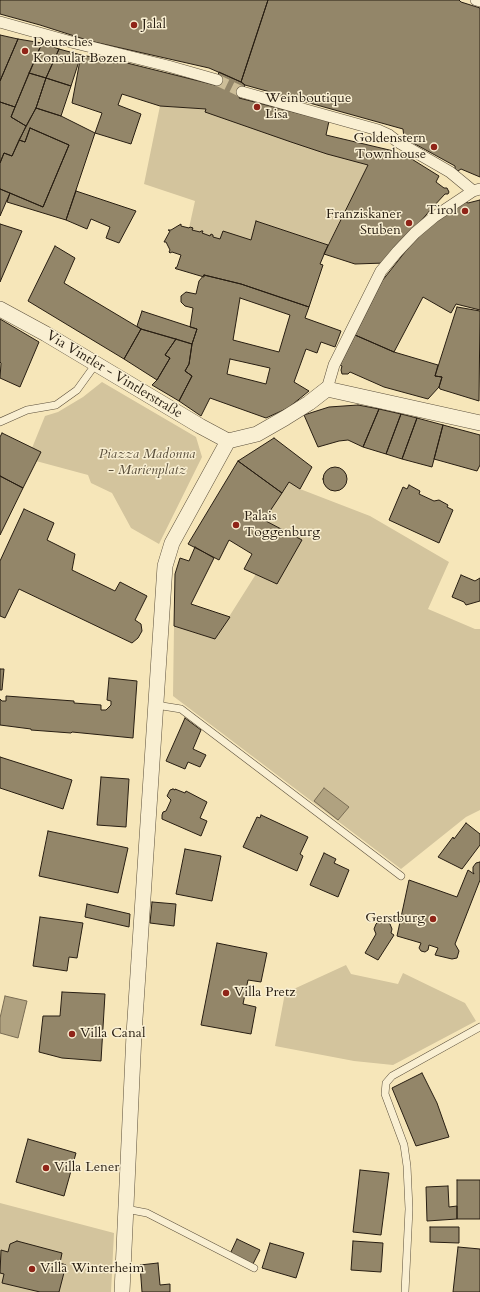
<!DOCTYPE html>
<html>
<head>
<meta charset="utf-8">
<style>
  body { margin:0 }
  canvas { display:block; background:#f6e6b9 }
</style>
</head>
<body>
<canvas width="480" height="1292"></canvas>
<script>
const ctx = document.querySelector('canvas').getContext('2d');
ctx.lineJoin = 'round';
function fill(path, color) { ctx.fillStyle = color; ctx.fill(path, 'evenodd'); }
const toPath = rows => new Path2D(rows.map(r => 'M' + r).join(''));
function stroke(path, color, width, dash) { ctx.strokeStyle = color; ctx.lineWidth = width; ctx.lineCap = dash ? 'butt' : 'round'; ctx.setLineDash(dash || []); ctx.stroke(path); }
function write(font, color, halo, rows, align = 'center') {
  ctx.font = font + ' Cardo,serif'; ctx.lineWidth = 3; ctx.setLineDash([]); ctx.textBaseline = 'middle'; ctx.strokeStyle = halo; ctx.fillStyle = color; for (const [text, x, y, turn = 0] of rows) {
    ctx.save(); ctx.translate(x, y); ctx.rotate((+turn || 0) * Math.PI / 180); ctx.textAlign = isNaN(turn) ? turn : align; if (halo) ctx.strokeText(text, 0, 0); ctx.fillText(text, 0, 0); ctx.restore();
  }
}
fill(toPath([
  [160,106,206,109,368,165,328,245,256,221,251,240,220,239,213,237,213,235,211,234,210,236,202,233,203,231,201,231,200,232,192,230,192,228,191,227,189,228,195,201,144,184],
  [102,382,196,437,202,457,159,544,131,528,112,493,91,483,88,475,36,461,32,448,45,416,58,412,83,397],
  [289,482,300,489,370,516,449,562,428,609,475,629,480,629,480,810,466,817,401,869,173,696,174,626,215,639,256,574,302,540,264,520],
  [346,965,351,974,398,984,403,973,465,1003,476,1021,393,1065,354,1061,275,1046,285,993],
  [0,1203,114,1233,111,1292,0,1292]
]), '#d3c49d');
const water = toPath([
  [324,788,349,807,338,820,314,801,324,788],
  [5,996,27,1001,18,1038,0,1033,0,1018,5,996]
]);
fill(water, '#b0a280');
stroke(water, '#7a6d54', 1);
const building = toPath([
  [0,0,268,0,241,82,209,68,90,41,40,25,0,14,0,0],
  [268,0,459,0,461,2,480,8,480,177,461,169,458,171,455,169,455,166,404,138,403,129,245,85,241,82,268,0],
  [0,35,18,39,0,81,0,35],
  [18,39,42,43,15,107,0,102,0,81,18,39],
  [42,43,59,49,46,78,29,73,42,43],
  [59,49,81,55,71,86,46,78,59,49],
  [81,55,103,59,103,57,215,85,219,72,241,82,245,85,239,98,329,121,326,135,402,153,439,176,436,182,444,188,447,188,449,192,448,194,445,194,432,208,385,263,355,264,324,254,368,165,327,154,291,142,205,112,206,109,160,106,122,94,118,105,141,114,131,144,95,133,102,113,72,103,81,55],
  [29,73,46,78,36,108,26,126,11,117,29,73],
  [46,78,71,86,61,116,36,108,46,78],
  [0,102,15,107,11,117,26,126,12,156,4,153,0,163,0,102],
  [36,108,61,116,95,133,66,220,7,202,10,193,43,207,69,145,30,128,25,142,19,140,36,108],
  [30,128,69,145,43,207,0,189,0,163,4,153,12,156,19,140,25,142,30,128],
  [0,189,10,193,0,216,0,189],
  [76,191,136,211,119,243,106,238,110,227,91,219,87,229,66,220,76,191],
  [480,200,480,310,456,304,451,313,423,297,394,352,355,335,382,281,420,233,437,219,466,202,468,203,480,200],
  [256,221,328,245,320,264,323,265,309,307,241,284,204,275,204,277,177,269,176,269,175,268,177,267,181,255,172,252,170,253,169,252,170,250,166,242,164,242,170,231,168,230,171,230,181,224,181,226,189,228,190,227,193,228,192,230,200,232,201,231,203,231,202,233,210,236,211,234,213,235,213,237,220,239,223,231,251,240,256,221],
  [0,224,22,231,0,282,0,224],
  [55,246,75,258,64,283,141,329,124,359,28,301,55,246],
  [204,275,241,284,309,307,305,318,341,331,335,347,321,342,317,353,306,349,294,382,309,391,288,408,266,418,210,398,201,416,179,401,192,376,185,371,189,364,192,344,197,329,190,327,193,308,185,306,181,302,181,296,186,292,196,294,199,281,204,275],
  [240,298,290,315,279,352,233,340,240,298],
  [230,359,270,368,266,384,227,374,230,359],
  [457,307,480,311,479,401,440,389,439,387,442,377,435,376,457,307],
  [142,311,197,329,192,344,141,329,137,326,142,311],
  [0,319,39,342,20,387,0,378,1,363,0,362,0,319],
  [141,329,176,339,165,355,170,358,157,380,124,359,141,329],
  [355,335,394,352,438,365,435,376,442,377,439,387,428,399,384,387,350,372,348,374,342,374,341,370,342,366,340,365,355,335],
  [176,339,192,344,189,364,185,371,192,376,179,401,152,385,157,380,170,358,165,355,176,339],
  [358,405,379,409,363,447,348,440,339,441,318,447,304,415,329,407,358,405],
  [379,409,401,414,386,454,363,447,379,409],
  [401,414,417,418,402,459,386,454,401,414],
  [417,418,443,425,432,467,402,459,417,418],
  [443,425,480,435,480,465,477,471,434,459,443,425],
  [2,433,41,452,23,488,0,476,0,437,2,433],
  [274,438,312,467,300,489,289,482,282,493,238,461,274,438],
  [238,461,282,493,264,520,302,540,277,584,244,569,252,554,229,540,219,560,188,544,238,461],
  '323 479a12 12 0 1 1 24 0a12 12 0 1 1-24 0Z',
  [0,476,23,488,0,535,0,476],
  [409,485,420,491,419,494,434,501,439,500,448,505,447,507,453,510,439,543,389,520,403,487,407,489,409,485],
  [24,509,54,523,47,540,75,554,72,570,115,591,120,582,147,596,135,620,141,624,142,631,138,638,132,643,19,589,5,618,0,616,0,561,24,509],
  [195,547,214,558,191,604,230,617,215,639,174,626,175,574,180,558,189,561,195,547],
  [461,575,475,581,480,578,480,601,466,605,464,602,452,597,461,575],
  [0,669,4,669,2,690,0,690,0,669],
  [109,678,137,681,133,738,72,732,71,733,31,730,31,729,0,725,0,699,2,701,6,701,6,696,74,701,74,703,101,705,101,710,106,710,111,705,111,701,107,700,109,678],
  [185,718,201,730,193,749,206,755,200,767,188,762,185,769,166,761,185,718],
  [0,757,72,780,63,809,0,788,0,757],
  [101,777,129,779,126,827,97,825,101,777],
  [173,789,175,790,175,789,185,793,186,791,207,802,200,818,207,821,201,836,162,819,162,815,163,812,166,811,171,800,167,796,170,790,173,789],
  [261,815,308,837,300,854,303,856,297,871,243,847,257,817,260,818,261,815],
  [466,823,480,834,480,845,462,869,438,857,453,837,454,839,466,823],
  [48,831,128,848,118,893,39,876,48,831],
  [185,849,221,856,212,901,176,894,185,849],
  [324,853,336,859,334,863,349,870,338,897,310,885,324,853],
  [480,862,480,880,455,944,459,951,457,958,452,959,435,955,438,948,429,945,428,950,425,952,421,951,419,948,421,943,397,936,409,880,457,897,468,870,474,874,473,872,473,867,476,863,480,862],
  [152,902,176,904,174,926,150,923,152,902],
  [87,904,130,914,129,927,85,917,87,904],
  [40,917,83,923,77,958,69,957,67,971,33,966,40,917],
  [380,920,386,921,390,924,392,929,391,933,394,935,378,960,365,953,376,934,374,929,376,924,380,920],
  [217,943,267,953,261,982,248,980,243,1004,256,1007,251,1034,201,1025,217,943],
  [62,992,105,994,101,1061,62,1058,39,1052,43,1016,60,1016,62,992],
  [422,1073,437,1103,449,1137,416,1146,392,1088,422,1073],
  [28,1139,76,1153,64,1196,16,1182,28,1139],
  [360,1170,389,1173,381,1235,353,1232,360,1170],
  [457,1180,480,1180,480,1219,457,1219,457,1180],
  [448,1186,449,1207,457,1206,457,1219,427,1221,426,1187,448,1186],
  [430,1227,459,1227,459,1243,430,1242,430,1227],
  [237,1239,260,1250,253,1264,230,1254,237,1239],
  [17,1241,62,1253,60,1263,66,1265,59,1292,40,1292,2,1283,4,1274,0,1273,1,1250,8,1252,10,1244,17,1241],
  [353,1241,383,1243,381,1272,351,1270,353,1241],
  [270,1243,304,1253,296,1278,262,1268,270,1243],
  [458,1247,480,1249,480,1292,453,1292,458,1247],
  [158,1263,160,1285,170,1284,170,1292,142,1292,140,1265,158,1263]
]);
fill(building, '#938669');
stroke(building, '#281e12', 1);
stroke(toPath([
  [217,80,242,92]
]), '#cdbe98', 11, [11, 5.5]);
const service = toPath([
  [0,422,27,410,56,405,77,390,95,365],
  [156,705,181,709,401,876],
  [126,1209,147,1213,254,1268],
  [405,1292,409,1209,407,1166,404,1145,385,1094,386,1083,392,1076,480,1027]
]);
const pedestrian = toPath([
  [476,0,480,1],
  [0,22,75,43,168,66,217,80],
  [242,92,378,130,389,135,398,142,450,172,473,191],
  [327,389,334,365,381,271,397,252,415,233,434,217,473,191,480,189]
]);
const minor = toPath([
  [0,309,46,334,200,426,228,441],
  [228,441,257,434,285,418,309,403,327,389,480,423],
  [122,1292,134,1034,165,566,172,543,228,441]
]);
stroke(service, '#5c503c', 8);
stroke(pedestrian, '#5c503c', 12);
stroke(minor, '#5c503c', 16);
stroke(service, '#f9efd2', 7);
stroke(pedestrian, '#f9efd2', 11);
stroke(minor, '#f9efd2', 15);
for (const [x, y, r, color] of [
  [134,25,4,"#8f2418"],
  [25,51,4,"#8f2418"],
  [257,107,4,"#8f2418"],
  [434,147,4,"#8f2418"],
  [465,211,4,"#8f2418"],
  [409,223,4,"#8f2418"],
  [236,525,4,"#8f2418"],
  [433,919,4,"#8f2418"],
  [226,993,4,"#8f2418"],
  [72,1034,4,"#8f2418"],
  [46,1168,4,"#8f2418"],
  [32,1269,4,"#8f2418"]
]) { const dot = new Path2D(); dot.arc(x, y, r, 0, 2 * Math.PI); ctx.fillStyle = color; ctx.fill(dot); stroke(dot, '#f9efd2', 1.5); }
write('14px', '#281e12', '#f9efd2', [
  ["Jalal",142,25],
  ["Deutsches",33,43],
  ["Konsulat Bozen",33,59],
  ["Weinboutique",265,99],
  ["Lisa",265,115],
  ["Goldenstern",426,139,"right"],
  ["Townhouse",426,155,"right"],
  ["Tirol",457,211,"right"],
  ["Franziskaner",401,215,"right"],
  ["Stuben",401,231,"right"],
  ["Palais",244,517],
  ["Toggenburg",244,533],
  ["Gerstburg",425,919,"right"],
  ["Villa Pretz",234,993],
  ["Villa Canal",80,1034],
  ["Villa Lener",54,1168],
  ["Villa Winterheim",40,1269]
], 'left');
write('14px', '#281e12', '#f9efd2', [
  ["Via Vintler - Vintlerstraße",114,375,31]
]);
write('italic 14px', '#5b503c', '#f9efd2', [
  ["Piazza Madonna",147,455],
  ["- Marienplatz",147,471]
]);
</script>
</body>
</html>
